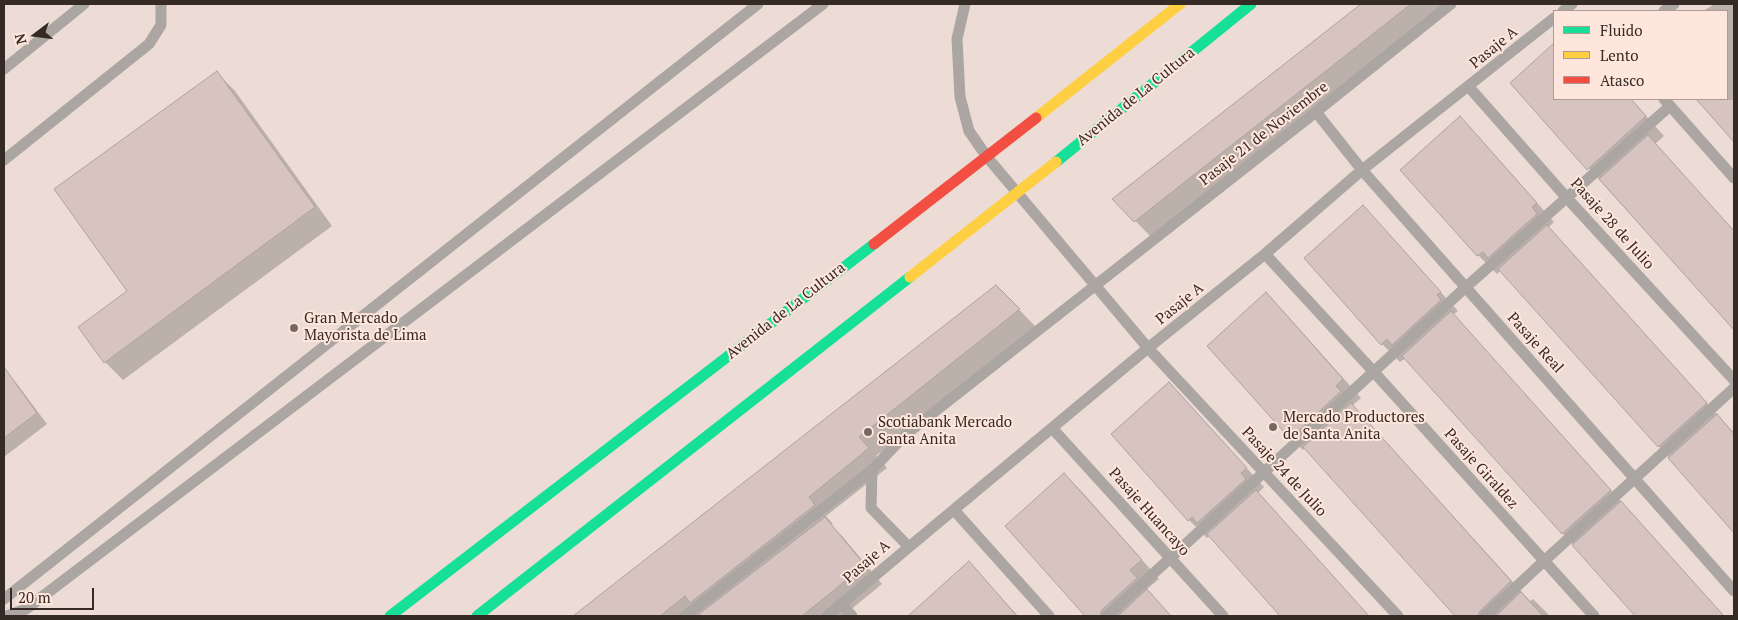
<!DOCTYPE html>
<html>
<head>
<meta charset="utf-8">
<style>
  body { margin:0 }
  #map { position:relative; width:1738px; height:620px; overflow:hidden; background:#ecdcd5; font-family:"PT Serif",serif }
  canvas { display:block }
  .frame { position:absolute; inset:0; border:5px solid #362a25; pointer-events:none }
  .legend { position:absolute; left:1553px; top:10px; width:175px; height:90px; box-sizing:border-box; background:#ffe6dc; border:1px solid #af9b93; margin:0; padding:6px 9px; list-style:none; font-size:15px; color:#362a25 }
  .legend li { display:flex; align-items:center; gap:10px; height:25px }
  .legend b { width:25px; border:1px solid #af9b93 }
  .north { position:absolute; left:10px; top:10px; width:50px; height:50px; -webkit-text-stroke:4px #ffe6dc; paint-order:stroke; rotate:255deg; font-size:14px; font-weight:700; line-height:20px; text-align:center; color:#362a25 }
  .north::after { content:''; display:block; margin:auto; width:18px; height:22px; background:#362a25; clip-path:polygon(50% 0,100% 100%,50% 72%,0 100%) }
  .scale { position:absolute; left:10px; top:588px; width:84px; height:22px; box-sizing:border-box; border:2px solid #362a25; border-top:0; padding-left:6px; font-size:15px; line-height:18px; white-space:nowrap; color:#362a25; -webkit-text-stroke:4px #ffe6dc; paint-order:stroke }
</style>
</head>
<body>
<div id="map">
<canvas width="1738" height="620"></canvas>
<div class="frame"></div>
<ul class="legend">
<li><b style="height:6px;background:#16e098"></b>Fluido</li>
<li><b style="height:6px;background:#ffcf43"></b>Lento</li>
<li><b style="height:6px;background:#f24e42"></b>Atasco</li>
</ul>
<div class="north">N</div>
<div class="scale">20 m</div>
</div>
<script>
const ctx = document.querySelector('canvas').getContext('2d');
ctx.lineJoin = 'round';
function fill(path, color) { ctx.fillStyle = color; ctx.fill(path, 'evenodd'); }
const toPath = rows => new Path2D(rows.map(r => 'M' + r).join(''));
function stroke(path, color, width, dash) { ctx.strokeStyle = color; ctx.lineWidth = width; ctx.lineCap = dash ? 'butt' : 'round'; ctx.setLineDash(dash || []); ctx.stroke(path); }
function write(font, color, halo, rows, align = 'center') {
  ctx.font = font + ' "PT Serif",serif'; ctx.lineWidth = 4; ctx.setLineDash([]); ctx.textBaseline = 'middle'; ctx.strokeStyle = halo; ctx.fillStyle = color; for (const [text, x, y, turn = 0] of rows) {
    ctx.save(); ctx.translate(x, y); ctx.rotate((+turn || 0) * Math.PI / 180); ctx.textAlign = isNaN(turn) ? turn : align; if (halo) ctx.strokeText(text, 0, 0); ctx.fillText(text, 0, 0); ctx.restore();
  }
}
fill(toPath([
  [1363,4,1453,4,1153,239,1114,199],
  [1715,4,1734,4,1734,140,1698,99,1727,99,1727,11,1703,11],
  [1554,44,1554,99,1631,99,1664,136,1655,144,1734,231,1734,329,1512,83],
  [217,73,235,91,332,226,123,380,105,362],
  [1478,136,1554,222,1549,227,1554,233,1734,433,1734,530,1501,270,1497,274,1478,255,1402,170],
  [1363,207,1458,311,1454,314,1458,320,1724,616,1637,616,1406,358,1400,362,1382,344,1306,258],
  [996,286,1037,328,876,456,887,468,826,516,833,524,831,525,843,537,882,584,843,616,575,616],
  [1266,294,1285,313,1361,398,1353,405,1358,411,1530,601,1533,599,1550,616,1456,616,1305,448,1303,450,1285,432],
  [7,374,17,384,47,424,4,457,4,376],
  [1169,384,1264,487,1258,493,1369,616,1282,616,1210,536,1207,538,1189,520],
  [1064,474,1083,493,1159,579,1147,589,1171,616,1087,616,1007,526],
  [969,563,1018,616,912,616,911,615]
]), '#0003');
const building = toPath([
  [1361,4,1411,4,1134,222,1112,199,1361,4],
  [1554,43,1554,99,1631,99,1646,116,1587,170,1510,83,1554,43],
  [217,71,315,207,104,363,78,327,127,291,54,189,217,71],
  [1696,99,1734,99,1734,142,1696,99],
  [1460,116,1537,203,1532,207,1537,214,1488,258,1483,252,1477,256,1400,170,1460,116],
  [1648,135,1734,231,1734,330,1599,179,1648,135],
  [1363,205,1441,292,1437,295,1441,300,1392,345,1387,339,1381,345,1304,258,1363,205],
  [1547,225,1707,403,1658,447,1498,269,1547,225],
  [996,285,1020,309,859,437,869,448,809,497,815,505,690,603,685,596,660,616,573,616,996,285],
  [1266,292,1343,379,1336,386,1341,391,1293,436,1287,430,1284,432,1207,346,1266,292],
  [1451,311,1610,489,1611,490,1562,534,1402,356,1451,311],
  [4,367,37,413,4,438,4,367],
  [1169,382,1247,468,1241,473,1246,479,1197,523,1192,517,1188,521,1111,434,1169,382],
  [1351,403,1511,581,1480,611,1478,616,1455,616,1303,447,1351,403],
  [1717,414,1734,434,1734,533,1668,458,1717,414],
  [1064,473,1142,560,1130,570,1137,578,1102,610,1100,616,1085,616,1005,526,1064,473],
  [1256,490,1369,616,1280,616,1207,534,1256,490],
  [1621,501,1724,616,1635,616,1572,545,1621,501],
  [825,517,865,565,802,616,701,616,699,614,825,517],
  [969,561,1017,616,908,616,969,561],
  [1147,589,1171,616,1118,616,1147,589],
  [1521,592,1543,616,1496,616,1521,592]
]);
fill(building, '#d7c3bf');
stroke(building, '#aea29e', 1);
stroke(toPath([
  [965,4,957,39,960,97,969,131,987,157,1148,348,1398,616],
  [1563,11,1572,4],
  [1664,11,1674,4],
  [4,69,84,4],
  [1469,87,1566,197,1734,380],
  [1664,99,1734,178],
  [1316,112,1362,170,1734,591],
  [4,160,149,44,161,25,161,4],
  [1265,254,1373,371,1594,616],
  [1052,428,1223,616],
  [872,470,871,508,909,547],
  [954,510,1049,616],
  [4,599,758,4],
  [841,604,852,616],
  [7,616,26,609,823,4],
  [685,616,872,470,905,435,1316,112,1451,4],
  [827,616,909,547,1148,348,1265,254,1362,170,1554,18],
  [1107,616,1466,287,1670,106],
  [1485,616,1544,561,1734,388]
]), '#aba6a2', 11);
stroke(toPath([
  [1056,162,1251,4],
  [390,616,874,244],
  [477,616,910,277]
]), '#16e098', 11);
stroke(toPath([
  [1036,118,1180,4],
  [910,277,1056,162]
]), '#ffcf43', 11);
stroke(toPath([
  [874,244,1036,118]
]), '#f24e42', 11);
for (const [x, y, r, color] of [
  [294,328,5,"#766863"],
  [1273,427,5,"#766863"],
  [868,432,5,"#766863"]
]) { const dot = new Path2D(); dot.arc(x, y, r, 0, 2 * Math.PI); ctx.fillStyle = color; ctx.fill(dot); stroke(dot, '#ffe6dc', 2); }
write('15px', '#362a25', '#ffe6dc', [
  ["Pasaje A",1494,48,-39],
  ["Avenida de La Cultura",1136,97,-39],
  ["Pasaje 21 de Noviembre",1264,134,-38],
  ["Pasaje 28 de Julio",1612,224,48],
  ["Pasaje A",1180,304,-39],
  ["Avenida de La Cultura",786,311,-38],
  ["Pasaje Real",1535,343,48],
  ["Pasaje Giraldez",1481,469,48],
  ["Pasaje 24 de Julio",1284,472,47],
  ["Pasaje Huancayo",1149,512,48],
  ["Pasaje A",867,562,-41]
]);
write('15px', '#362a25', '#ffe6dc', [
  ["Gran Mercado",304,319],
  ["Mayorista de Lima",304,336],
  ["Mercado Productores",1283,418],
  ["de Santa Anita",1283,435],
  ["Scotiabank Mercado",878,423],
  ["Santa Anita",878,440]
], 'left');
</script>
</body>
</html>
